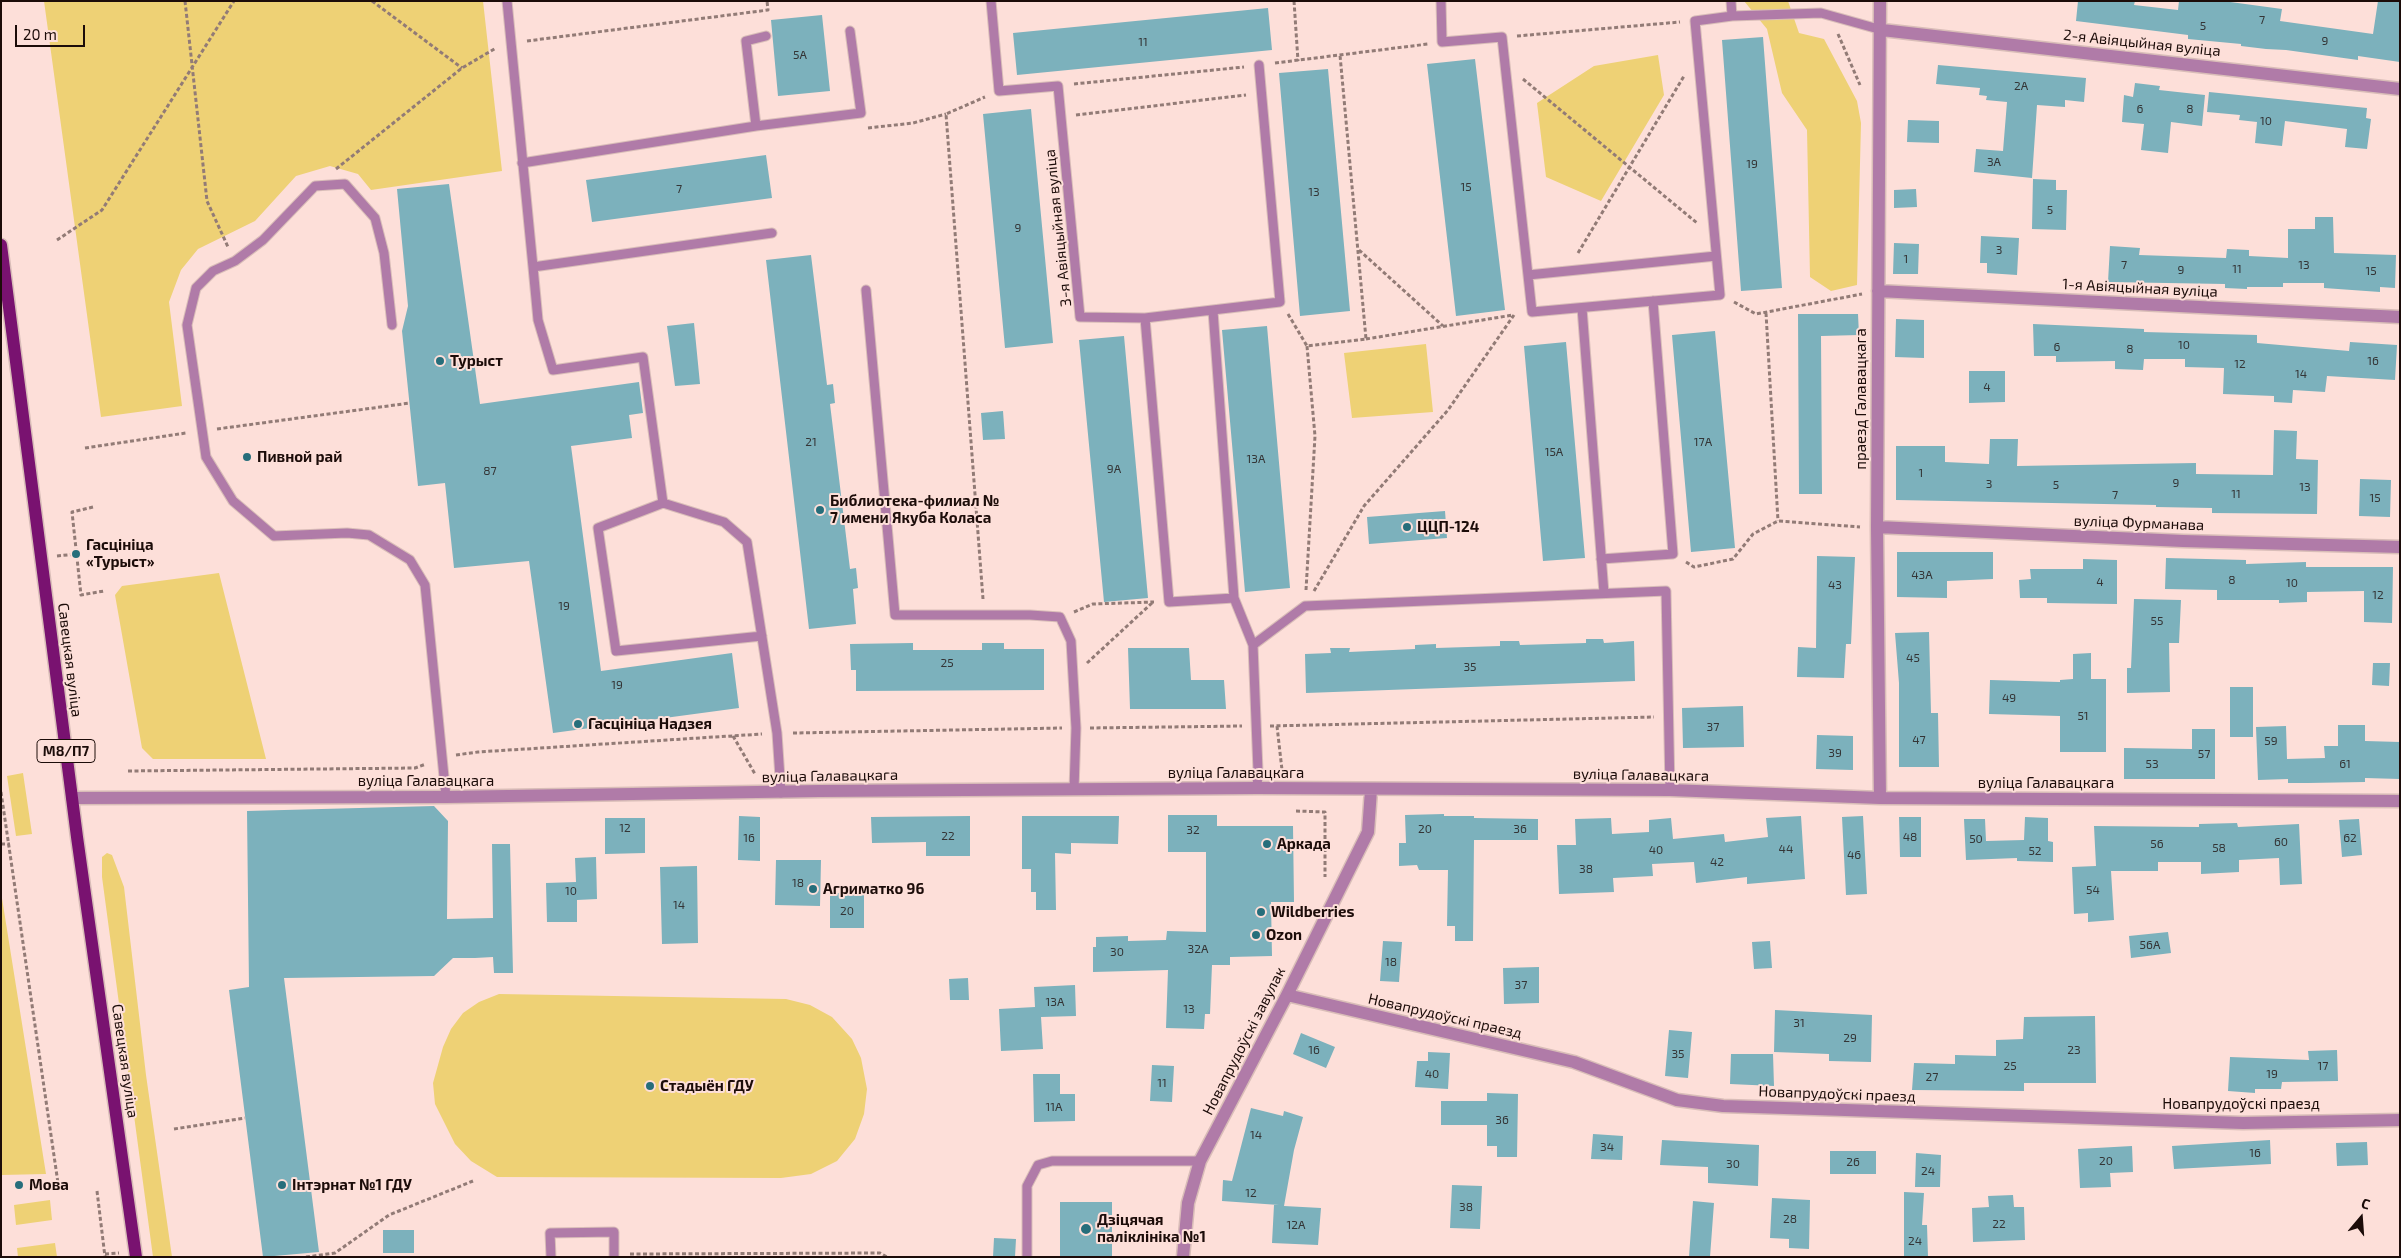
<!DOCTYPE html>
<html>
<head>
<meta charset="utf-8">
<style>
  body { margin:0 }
  #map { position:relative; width:2401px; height:1258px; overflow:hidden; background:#fddfd9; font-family:"Exo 2",sans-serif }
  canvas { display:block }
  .frame { position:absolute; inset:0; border:2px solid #1c0c09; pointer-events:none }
  .north { position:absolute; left:2336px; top:1193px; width:50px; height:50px; -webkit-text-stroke:4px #fddfd9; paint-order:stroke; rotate:18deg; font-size:14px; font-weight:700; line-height:20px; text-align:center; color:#1c0c09 }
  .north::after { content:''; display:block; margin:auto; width:18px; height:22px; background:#1c0c09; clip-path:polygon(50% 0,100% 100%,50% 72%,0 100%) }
  .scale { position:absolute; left:15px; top:25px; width:70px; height:22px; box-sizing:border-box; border:2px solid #1c0c09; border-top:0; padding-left:6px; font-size:15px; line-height:18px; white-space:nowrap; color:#1c0c09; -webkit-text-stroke:4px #fddfd9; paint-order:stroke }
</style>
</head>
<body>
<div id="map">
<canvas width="2401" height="1258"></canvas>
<div class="frame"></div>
<div class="north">С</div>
<div class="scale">20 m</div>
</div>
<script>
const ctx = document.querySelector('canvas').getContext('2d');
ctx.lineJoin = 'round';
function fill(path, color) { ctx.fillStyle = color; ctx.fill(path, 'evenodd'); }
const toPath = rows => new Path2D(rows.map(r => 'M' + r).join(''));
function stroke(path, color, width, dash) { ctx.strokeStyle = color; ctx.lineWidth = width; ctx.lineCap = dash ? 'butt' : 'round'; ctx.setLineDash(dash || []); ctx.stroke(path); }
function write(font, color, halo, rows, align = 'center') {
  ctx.font = font + ' "Exo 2",sans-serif'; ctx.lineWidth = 4; ctx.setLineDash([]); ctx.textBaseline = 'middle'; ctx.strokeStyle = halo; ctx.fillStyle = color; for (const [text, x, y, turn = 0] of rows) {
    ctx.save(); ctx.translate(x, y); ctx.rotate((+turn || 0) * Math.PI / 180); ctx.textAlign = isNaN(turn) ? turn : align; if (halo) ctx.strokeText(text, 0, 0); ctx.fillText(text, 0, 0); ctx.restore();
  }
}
fill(toPath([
  [44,1,483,1,502,171,371,190,358,174,330,166,296,176,255,221,198,249,181,270,169,302,182,406,101,417],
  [1744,1,1788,1,1799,33,1824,39,1857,101,1861,123,1857,285,1831,291,1810,277,1807,130,1782,93,1767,29],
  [1658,55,1664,95,1601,201,1546,177,1537,103,1594,66],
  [1426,344,1433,412,1352,418,1344,353],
  [219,573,266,759,153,759,142,748,115,595,122,586],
  [23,773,32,834,16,836,7,776],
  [107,853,112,855,124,887,146,1075,172,1257,153,1257,102,877,102,857],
  [1,892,46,1174,1,1175],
  [499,994,786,999,810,1005,832,1017,852,1039,861,1058,867,1089,864,1114,855,1139,837,1161,811,1174,781,1178,497,1177,471,1161,455,1144,435,1104,433,1083,443,1047,451,1029,463,1013,479,1002],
  [50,1200,52,1220,16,1225,14,1205],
  [55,1243,57,1257,18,1257,17,1248]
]), '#eed175');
fill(toPath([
  [2078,1,2135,1,2134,5,2178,10,2179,1,2223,1,2282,9,2280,21,2373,34,2378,1,2400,1,2400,62,2358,56,2358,60,2286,50,2266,49,2241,46,2241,44,2188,39,2188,35,2076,21],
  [1268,8,1272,50,1017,75,1013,33],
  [822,15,830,91,778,96,771,20],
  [1763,37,1782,288,1741,291,1722,40],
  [1475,59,1505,310,1456,316,1427,64],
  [1938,65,2086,78,2084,102,2065,100,2065,107,2037,105,2032,178,1974,172,1976,149,2003,151,2007,102,1986,100,1987,96,1979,95,1980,88,1936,84],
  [1328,69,1350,311,1300,316,1279,73],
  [2135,83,2160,86,2159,90,2205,95,2202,126,2171,122,2168,153,2141,150,2144,124,2122,122,2124,95,2133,97],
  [2209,92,2367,108,2366,118,2371,119,2367,149,2345,147,2347,129,2285,121,2282,146,2255,143,2257,122,2239,120,2240,115,2207,112],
  [1031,109,1053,343,1005,348,983,114],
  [1908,120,1939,121,1939,143,1907,142],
  [766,155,772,198,592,222,586,180],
  [2033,179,2056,180,2056,190,2067,190,2066,230,2032,229],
  [449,184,480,404,639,382,643,413,629,415,632,438,571,446,601,671,732,653,739,708,553,733,529,561,454,568,445,483,418,486,402,331,408,306,397,189],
  [1916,189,1917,207,1894,208,1894,190],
  [2315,217,2333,217,2334,253,2396,255,2395,288,2380,287,2380,292,2324,288,2324,283,2283,283,2283,287,2247,287,2247,289,2225,288,2225,284,2108,282,2110,246,2140,248,2139,255,2226,258,2227,249,2249,250,2249,256,2288,258,2288,229,2315,229],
  [1981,236,2019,238,2017,275,1987,273,1987,263,1980,263],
  [1894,243,1919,244,1918,274,1893,274],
  [811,255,827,385,833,384,835,403,830,404,850,569,856,568,858,588,853,589,856,624,809,629,766,260],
  [1798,314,1858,314,1859,335,1821,336,1822,494,1799,494],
  [1896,319,1924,320,1924,358,1895,357],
  [694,323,700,384,675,386,667,326],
  [2033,324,2144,329,2144,332,2257,335,2257,343,2349,351,2350,342,2397,345,2395,380,2327,376,2325,392,2293,390,2292,403,2274,402,2274,396,2223,394,2224,368,2185,367,2185,359,2144,359,2143,370,2115,369,2115,361,2056,362,2056,356,2034,356],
  [1267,326,1290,588,1245,592,1222,330],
  [1715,331,1735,548,1691,552,1672,335],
  [1124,336,1148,598,1104,602,1079,340],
  [1566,342,1585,558,1543,561,1524,346],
  [1969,371,2005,371,2005,402,1969,403],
  [1003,411,1005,439,983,440,981,413],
  [2274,430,2297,431,2296,459,2318,460,2317,514,2212,513,2212,508,2156,507,2156,505,1896,500,1896,446,1945,446,1945,462,1989,464,1990,439,2018,439,2017,466,2196,463,2196,474,2273,475],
  [2360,479,2391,480,2390,517,2359,516],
  [1445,511,1447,538,1369,544,1367,517],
  [1897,552,1993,552,1993,579,1947,581,1947,598,1897,597],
  [1817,556,1855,557,1851,644,1846,644,1844,678,1797,677,1798,647,1816,648],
  [2166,558,2246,560,2246,564,2306,562,2306,567,2393,567,2392,623,2364,622,2364,591,2307,592,2307,602,2279,603,2279,600,2217,600,2217,590,2165,589],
  [2083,559,2117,560,2117,604,2047,603,2047,598,2020,598,2019,580,2031,579,2030,569,2083,569],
  [2134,599,2181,600,2179,643,2169,643,2170,692,2127,693,2127,668,2131,668],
  [1929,632,1931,713,1938,713,1939,767,1899,767,1899,683,1895,633],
  [1586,639,1603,639,1604,643,1634,641,1635,681,1306,693,1305,654,1331,653,1330,648,1350,648,1349,652,1415,649,1415,645,1436,644,1436,648,1500,646,1500,641,1519,641,1520,645,1586,643],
  [913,643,913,650,982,650,982,643,1004,643,1004,649,1044,649,1044,690,856,691,856,670,851,670,850,644],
  [1128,648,1189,648,1191,680,1224,680,1226,709,1130,709],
  [2091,653,2091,679,2106,679,2106,752,2060,752,2060,716,1989,714,1990,680,2060,682,2060,680,2073,679,2073,654],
  [2373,663,2390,663,2389,686,2372,685],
  [2230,687,2253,687,2253,737,2230,737],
  [1743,706,1744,747,1683,748,1682,708],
  [2338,725,2365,725,2365,741,2400,742,2400,779,2365,778,2365,782,2308,783,2288,783,2288,779,2258,780,2256,727,2286,726,2287,759,2325,758,2324,746,2338,746],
  [2192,729,2215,729,2215,779,2124,779,2124,748,2192,749],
  [1817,735,1853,736,1853,770,1816,769],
  [434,806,448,821,447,919,493,918,492,844,510,844,513,973,494,973,493,957,475,958,453,958,434,976,284,978,319,1252,263,1257,229,990,249,987,247,811],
  [1444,814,1444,816,1474,816,1474,818,1538,819,1538,840,1474,840,1473,941,1455,941,1455,926,1447,926,1448,870,1419,870,1417,865,1399,866,1399,843,1406,843,1405,815],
  [1168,815,1217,815,1217,826,1293,826,1294,902,1271,902,1272,956,1230,957,1230,965,1212,965,1210,1014,1205,1014,1204,1029,1166,1028,1168,970,1093,972,1093,947,1096,947,1096,937,1128,936,1128,941,1166,940,1167,931,1206,932,1206,852,1168,852],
  [739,816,760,817,760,861,738,860],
  [970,816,970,856,926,856,926,842,872,843,871,817],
  [1022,816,1119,816,1118,844,1071,843,1071,854,1055,853,1056,910,1036,910,1036,892,1031,892,1031,869,1022,869],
  [1801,816,1805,879,1747,884,1747,877,1696,883,1694,862,1652,864,1653,876,1613,878,1614,892,1559,894,1557,845,1576,845,1575,819,1611,818,1612,834,1649,832,1649,820,1671,818,1673,839,1724,834,1725,842,1768,837,1766,818],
  [1863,816,1867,894,1846,895,1842,817],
  [1899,817,1921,817,1921,857,1900,857],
  [2025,817,2048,818,2048,841,2053,842,2053,862,2017,861,2017,858,1966,860,1964,819,1985,819,1986,841,2024,840],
  [605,818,645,818,645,853,605,854],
  [2359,819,2362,855,2342,857,2339,820],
  [2237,823,2238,827,2299,824,2302,884,2280,885,2279,858,2239,860,2239,872,2201,874,2201,862,2158,862,2158,871,2111,871,2114,920,2088,922,2088,913,2074,914,2072,867,2096,866,2094,826,2199,827,2199,824],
  [596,857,597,899,577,900,577,922,547,922,546,883,576,882,575,858],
  [776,860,821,860,820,906,775,905],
  [697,866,698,943,662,944,660,867],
  [830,893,864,893,864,928,830,928],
  [2168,932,2171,953,2131,958,2129,936],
  [1383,941,1402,942,1399,982,1380,981],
  [1770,941,1772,968,1754,969,1752,942],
  [1539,967,1539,1003,1504,1004,1503,968],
  [968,978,969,1000,950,1000,949,979],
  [1075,985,1076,1016,1041,1017,1043,1049,1001,1051,999,1009,1035,1007,1034,987],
  [1775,1010,1872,1015,1871,1062,1829,1061,1829,1054,1774,1052],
  [2095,1016,2096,1083,2024,1083,2024,1091,1912,1090,1914,1063,1955,1064,1955,1055,1996,1056,1996,1040,2023,1039,2024,1017],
  [1669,1030,1692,1032,1688,1078,1665,1076],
  [1301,1033,1335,1047,1326,1068,1293,1054],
  [2337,1050,2338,1081,2282,1082,2281,1089,2255,1089,2255,1093,2228,1091,2230,1057,2309,1060,2308,1051],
  [1428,1052,1450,1053,1448,1089,1415,1087,1417,1061,1428,1061],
  [1731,1054,1773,1054,1774,1086,1730,1084],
  [1152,1065,1174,1066,1172,1102,1150,1101],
  [1033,1074,1060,1074,1060,1094,1075,1094,1075,1121,1034,1122],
  [1487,1093,1518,1094,1517,1157,1497,1157,1497,1146,1487,1146,1487,1125,1441,1125,1441,1101,1487,1101],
  [1251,1108,1283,1116,1284,1111,1303,1117,1294,1150,1284,1206,1321,1208,1318,1245,1272,1243,1274,1205,1279,1205,1222,1201,1223,1180,1232,1181],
  [1593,1134,1623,1136,1622,1160,1591,1159],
  [1662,1140,1759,1145,1758,1186,1708,1183,1708,1167,1660,1165],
  [2270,1140,2271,1164,2174,1169,2172,1146],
  [2367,1142,2368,1165,2337,1166,2336,1143],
  [2132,1146,2133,1172,2110,1173,2111,1187,2080,1188,2078,1149],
  [1830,1151,1876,1151,1876,1174,1830,1174],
  [1916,1153,1941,1155,1940,1187,1915,1187],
  [1452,1185,1482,1186,1480,1229,1450,1228],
  [1904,1192,1924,1193,1922,1225,1927,1225,1928,1257,1904,1257],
  [2013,1195,2014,1207,2024,1207,2025,1240,1973,1242,1972,1208,1989,1207,1988,1196],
  [1772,1198,1810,1200,1809,1249,1789,1248,1789,1239,1770,1238],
  [1693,1201,1714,1203,1710,1257,1689,1257],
  [1060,1202,1112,1202,1112,1257,1060,1257],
  [383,1230,414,1230,414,1253,383,1253],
  [994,1238,1016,1239,1015,1257,993,1257]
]), '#7cb1bc');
const service = toPath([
  [507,1,533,267,772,233],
  [991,1,999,91,1058,86,1080,317,1145,318,1280,302,1259,65],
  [1441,1,1442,42,1502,37,1532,312,1720,295,1695,21,1732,16],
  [1731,1,1732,16,1821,13,1882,30],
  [766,36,746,41,756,126,861,113,850,31],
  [522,163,756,126],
  [533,267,538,320,553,370,643,357,663,503,724,522,747,542,777,733,781,793],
  [1528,275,1716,256],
  [866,290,895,615,1030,615,1060,617,1071,641,1076,728,1074,790],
  [1582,308,1604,593],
  [1213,311,1234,598,1253,645,1258,771,1257,788],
  [1145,318,1169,602,1234,598],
  [392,325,384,253,375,218,345,184,315,186,263,240,235,261,213,271,196,288,187,325,206,457,233,501,274,536,347,533,369,535,410,560,425,585,446,797],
  [663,503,598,528,616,651,762,636],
  [1601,559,1673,554,1653,301],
  [1253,645,1305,606,1666,591,1670,790],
  [551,1257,550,1233,614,1232,614,1257],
  [1027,1257,1027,1186,1038,1165,1052,1161,1200,1161]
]);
const minor = toPath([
  [1882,30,2400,89],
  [1878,291,2400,317],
  [1877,527,2183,541,2400,547],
  [72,798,446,797,819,791,1257,788,1670,790,1880,798,2400,801],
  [1880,798,1877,527,1880,1],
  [1287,995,1574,1062,1677,1100,1723,1106,2243,1123,2400,1120],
  [1183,1257,1188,1203,1200,1161,1287,995,1368,832,1371,790]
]);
const primary = toPath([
  [1,245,77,837,136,1257]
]);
stroke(service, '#d9bdb8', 11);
stroke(minor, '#d9bdb8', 15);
stroke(primary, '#d9bdb8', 15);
stroke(toPath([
  [185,1,207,201,228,247],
  [372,1,462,68],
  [1294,1,1298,61],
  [1838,34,1860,85],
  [1517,36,1680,22],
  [527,41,768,10,767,1],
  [1275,63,1428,44],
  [1523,79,1697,223],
  [1074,84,1244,67],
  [1076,115,1246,95],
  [868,128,913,123,946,114],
  [336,169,462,68,496,48],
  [57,240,102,210,234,1],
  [1359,250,1443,326],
  [1578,253,1684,76],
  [1734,302,1756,314,1862,294],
  [1766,313,1778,521],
  [1288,314,1307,346,1366,339,1340,55],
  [1366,339,1513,315],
  [217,429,410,403],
  [85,448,186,433],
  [93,507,72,512,81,595,104,591],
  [57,556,76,554],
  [1686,562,1694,567,1733,559,1753,534,1778,521,1860,527],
  [1306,590,1315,436,1307,346],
  [1314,591,1364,506,1448,410,1514,315],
  [983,599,946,114,985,97],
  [1074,612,1093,604,1154,602],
  [1087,663,1152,603],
  [1270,726,1654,717],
  [1277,726,1282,770],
  [1090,728,1242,726],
  [793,733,1062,728],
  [733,736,755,774],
  [456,755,478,752,762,734],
  [128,771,415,768,426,764],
  [1,792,59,1190],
  [1296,811,1325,812,1325,877],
  [1,844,10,844],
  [174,1129,245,1118],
  [97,1191,105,1257],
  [105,1254,119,1253],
  [630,1254,880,1253,887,1257],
  [306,1257,335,1253,389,1215,473,1181]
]), '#927b76', 3, [4, 2.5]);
stroke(service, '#b07ba8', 9);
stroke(minor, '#b07ba8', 12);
stroke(primary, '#791270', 12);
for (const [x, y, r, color] of [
  [440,361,5,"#276e7b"],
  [247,457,5,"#276e7b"],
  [820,510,5,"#276e7b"],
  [1407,527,5,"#276e7b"],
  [76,554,5,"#276e7b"],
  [578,724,5,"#276e7b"],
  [1267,844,5,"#276e7b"],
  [813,889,5,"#276e7b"],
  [1261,912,5,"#276e7b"],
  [1256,935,5,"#276e7b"],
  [650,1086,5,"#276e7b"],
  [19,1185,5,"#276e7b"],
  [282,1185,5,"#276e7b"],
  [1086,1229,6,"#276e7b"]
]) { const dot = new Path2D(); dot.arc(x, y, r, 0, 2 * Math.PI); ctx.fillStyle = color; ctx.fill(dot); stroke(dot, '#fddfd9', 2); }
write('12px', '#343536', null, [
  ["7",2262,20],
  ["5",2203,26],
  ["9",2325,41],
  ["11",1143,42],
  ["5А",800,55],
  ["2А",2021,86],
  ["6",2140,109],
  ["8",2190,109],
  ["10",2266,121],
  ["3А",1994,162],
  ["19",1752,164],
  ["15",1466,187],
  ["7",679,189],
  ["13",1314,192],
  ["5",2050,210],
  ["9",1018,228],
  ["3",1999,250],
  ["1",1906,259],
  ["7",2124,265],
  ["13",2304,265],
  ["11",2237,269],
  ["9",2181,270],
  ["15",2371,271],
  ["10",2184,345],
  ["6",2057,347],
  ["8",2130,349],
  ["16",2373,361],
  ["12",2240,364],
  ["14",2301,374],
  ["4",1987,387],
  ["21",811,442],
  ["17А",1703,442],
  ["15А",1554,452],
  ["13А",1256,459],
  ["9А",1114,469],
  ["87",490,471],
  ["1",1921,473],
  ["9",2176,483],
  ["3",1989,484],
  ["5",2056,485],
  ["13",2305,487],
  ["11",2236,494],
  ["7",2115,495],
  ["15",2375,498],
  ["43А",1922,575],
  ["8",2232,580],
  ["4",2100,582],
  ["10",2292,583],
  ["43",1835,585],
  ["12",2378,595],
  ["19",564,606],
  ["55",2157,621],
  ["45",1913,658],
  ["25",947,663],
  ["35",1470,667],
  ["19",617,685],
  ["49",2009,698],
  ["51",2083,716],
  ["37",1713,727],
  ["47",1919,740],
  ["59",2271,741],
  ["39",1835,753],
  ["57",2204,754],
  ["53",2152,764],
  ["61",2345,764],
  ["12",625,828],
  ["20",1425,829],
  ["36",1520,829],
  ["32",1193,830],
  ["22",948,836],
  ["48",1910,837],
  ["16",749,838],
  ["62",2350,838],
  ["50",1976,839],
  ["60",2281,842],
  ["56",2157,844],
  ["58",2219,848],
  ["44",1786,849],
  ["40",1656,850],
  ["52",2035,851],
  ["46",1854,855],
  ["42",1717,862],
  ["38",1586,869],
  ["18",798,883],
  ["54",2093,890],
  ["10",571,891],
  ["14",679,905],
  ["20",847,911],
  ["56А",2150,945],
  ["32А",1198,949],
  ["30",1117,952],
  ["18",1391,962],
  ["37",1521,985],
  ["13А",1055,1002],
  ["13",1189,1009],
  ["31",1799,1023],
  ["29",1850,1038],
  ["16",1314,1050],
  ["23",2074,1050],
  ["35",1678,1054],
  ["25",2010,1066],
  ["17",2323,1066],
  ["40",1432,1074],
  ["19",2272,1074],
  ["27",1932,1077],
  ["11",1162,1083],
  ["11А",1054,1107],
  ["36",1502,1120],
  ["14",1256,1135],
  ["34",1607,1147],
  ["16",2255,1153],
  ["20",2106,1161],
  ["26",1853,1162],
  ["30",1733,1164],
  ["24",1928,1171],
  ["12",1251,1193],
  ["38",1466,1207],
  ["28",1790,1219],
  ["22",1999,1224],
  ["12А",1296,1225],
  ["24",1915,1241]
]);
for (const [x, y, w] of [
  [66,751,58]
]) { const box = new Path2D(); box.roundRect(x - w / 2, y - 11.5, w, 23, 4); ctx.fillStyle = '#fddfd9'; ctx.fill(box); stroke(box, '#1c0c09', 1); }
write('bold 14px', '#1c0c09', null, [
  ["М8/П7",66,751]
]);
write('15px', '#1c0c09', '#fddfd9', [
  ["2-я Авіяцыйная вуліца",2142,43,6],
  ["3-я Авіяцыйная вуліца",1058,228,-96],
  ["1-я Авіяцыйная вуліца",2140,288,3],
  ["праезд Галавацкага",1861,399,-90],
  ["вуліца Фурманава",2139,523,2],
  ["Савецкая вуліца",70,660,83],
  ["вуліца Галавацкага",1236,773],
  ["вуліца Галавацкага",1641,775,1],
  ["вуліца Галавацкага",830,776,-1],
  ["вуліца Галавацкага",426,781],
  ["вуліца Галавацкага",2046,783],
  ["Новапрудоўскі праезд",1445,1016,13],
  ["Новапрудоўскі завулак",1244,1041,-63],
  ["Савецкая вуліца",125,1061,82],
  ["Новапрудоўскі праезд",1837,1094,2],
  ["Новапрудоўскі праезд",2241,1104]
]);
write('bold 15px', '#1c0c09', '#fddfd9', [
  ["Турыст",450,361],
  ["Пивной рай",257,457],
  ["Библиотека-филиал №",830,501],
  ["7 имени Якуба Коласа",830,518],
  ["ЦЦП-124",1417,527],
  ["Гасцініца",86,545],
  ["«Турыст»",86,562],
  ["Гасцініца Надзея",588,724],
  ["Аркада",1277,844],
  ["Агриматко 96",823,889],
  ["Wildberries",1271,912],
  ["Ozon",1266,935],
  ["Стадыён ГДУ",660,1086],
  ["Мова",29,1185],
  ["Інтэрнат №1 ГДУ",292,1185],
  ["Дзіцячая",1097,1220],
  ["паліклініка №1",1097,1237]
], 'left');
</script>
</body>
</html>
